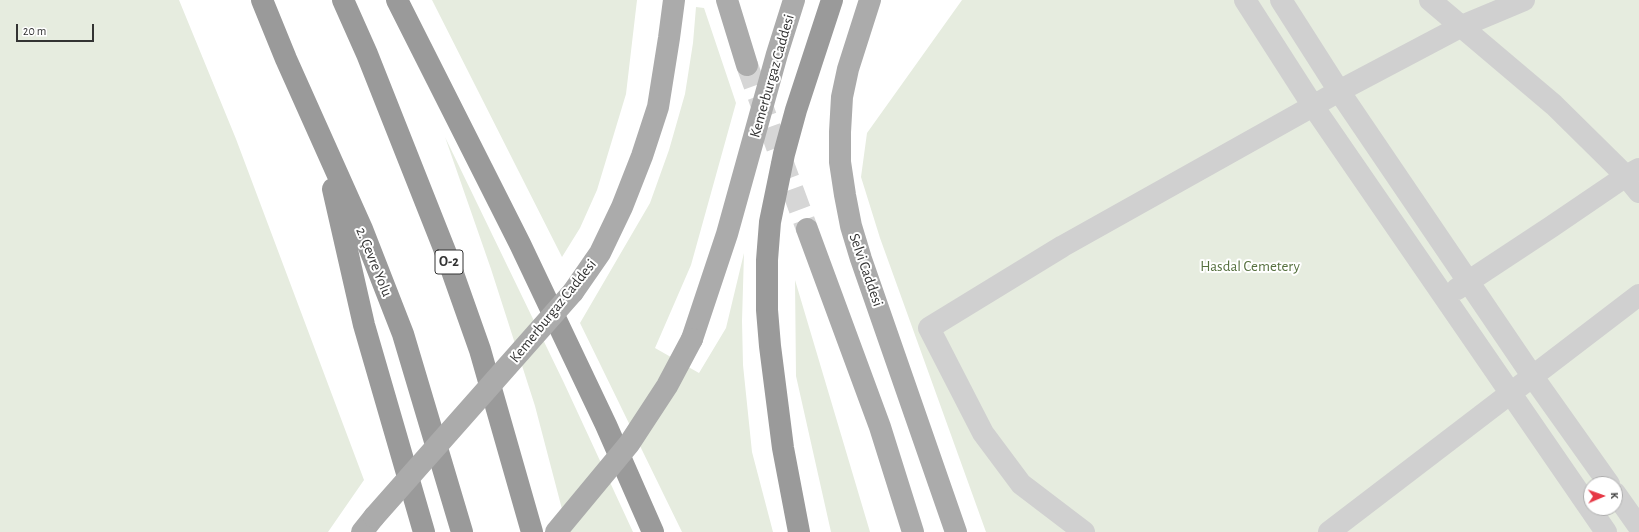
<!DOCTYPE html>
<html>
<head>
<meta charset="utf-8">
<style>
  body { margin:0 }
  #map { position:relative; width:1639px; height:532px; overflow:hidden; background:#fff; font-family:"Alegreya Sans",sans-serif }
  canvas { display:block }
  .north { position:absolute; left:1583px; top:476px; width:40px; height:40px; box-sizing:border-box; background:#fff; border:1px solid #adadad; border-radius:50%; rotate:88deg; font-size:11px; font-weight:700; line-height:16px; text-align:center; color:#333 }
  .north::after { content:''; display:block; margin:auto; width:14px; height:18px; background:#e63946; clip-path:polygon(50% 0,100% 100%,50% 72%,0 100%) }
  .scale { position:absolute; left:16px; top:24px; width:78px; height:18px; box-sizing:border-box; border:2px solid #333; border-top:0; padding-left:5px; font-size:12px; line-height:14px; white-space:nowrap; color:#333; -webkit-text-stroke:3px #fff; paint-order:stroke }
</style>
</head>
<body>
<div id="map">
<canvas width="1639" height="532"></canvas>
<div class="north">K</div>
<div class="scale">20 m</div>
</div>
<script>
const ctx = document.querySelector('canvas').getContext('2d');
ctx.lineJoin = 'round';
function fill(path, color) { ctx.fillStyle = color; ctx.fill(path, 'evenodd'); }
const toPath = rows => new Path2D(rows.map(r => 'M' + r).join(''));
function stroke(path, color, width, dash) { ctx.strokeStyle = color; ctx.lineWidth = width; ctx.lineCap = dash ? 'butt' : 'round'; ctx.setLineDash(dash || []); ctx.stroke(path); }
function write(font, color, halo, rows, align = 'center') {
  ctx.font = font + ' "Alegreya Sans",sans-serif'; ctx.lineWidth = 4; ctx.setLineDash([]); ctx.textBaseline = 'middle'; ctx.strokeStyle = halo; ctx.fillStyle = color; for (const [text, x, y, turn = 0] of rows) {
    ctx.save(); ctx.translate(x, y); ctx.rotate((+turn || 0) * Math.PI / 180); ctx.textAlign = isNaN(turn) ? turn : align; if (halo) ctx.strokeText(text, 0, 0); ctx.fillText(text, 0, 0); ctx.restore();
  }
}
fill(toPath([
  [0,0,179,0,236,139,364,480,328,532,0,532],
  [432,0,637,0,626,94,597,190,580,228,562,257],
  [962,0,1639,0,1639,532,986,532,880,238,861,177,867,133],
  [1591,484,1615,484,1615,508,1591,508],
  [696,7,704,8,736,103,691,265,655,348,699,373,726,328,744,253,742,321,743,365,752,452,773,532,682,532,580,323,650,203,669,150,685,94,693,43],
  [445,137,564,383,633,532,568,532,535,406,491,269],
  [795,280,870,532,831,532,796,376]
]), '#e6ecdf');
stroke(toPath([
  [747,65,807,229]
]), '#d6d6d6', 22, [22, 11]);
stroke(toPath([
  [1245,0,1313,106,1606,532],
  [1281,0,1339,91,1533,377,1609,484],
  [1430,0,1554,105,1626,176,1639,192],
  [1457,289,1551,227,1626,176,1639,169],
  [1615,493,1639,527],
  [1084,532,1021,484,983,433,929,328,1063,246,1313,106,1339,91,1462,26,1524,0],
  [1329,532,1639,295]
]), '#d0d0d0', 22);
stroke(toPath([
  [727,0,747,65],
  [870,0,848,69,842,97,840,132,840,162,845,195,851,226,861,259,956,532],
  [807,229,880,427,913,532],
  [573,292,600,253,622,207,642,156,658,107,669,38,674,0],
  [692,339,727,234,777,54,794,0],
  [362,532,374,517]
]), '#ababab', 22);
stroke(toPath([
  [262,0,286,59,362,229,403,334,462,532],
  [343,0,367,54,445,251,480,350,532,532],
  [397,0,520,244,606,425,653,532],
  [333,189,364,325,424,532],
  [799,532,783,448,770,346,767,310,767,260,770,222,784,154,796,110,832,0]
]), '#9a9a9a', 22);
stroke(toPath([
  [374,517,573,292],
  [556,532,629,444,667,386,692,339]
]), '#ababab', 22);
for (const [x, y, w] of [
  [449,262,28]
]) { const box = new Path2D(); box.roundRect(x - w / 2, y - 12, w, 24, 3); ctx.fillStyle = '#fff'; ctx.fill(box); stroke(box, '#333', 1); }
write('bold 14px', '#333', null, [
  ["O-2",449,262]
]);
write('15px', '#333', '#fff', [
  ["Kemerburgaz Caddesi",772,76,-74],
  ["2. Çevre Yolu",374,262,68],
  ["Selvi Caddesi",866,270,71],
  ["Kemerburgaz Caddesi",553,311,-51]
]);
write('15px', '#56703f', '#fff', [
  ["Hasdal Cemetery",1250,266]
]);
</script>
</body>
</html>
